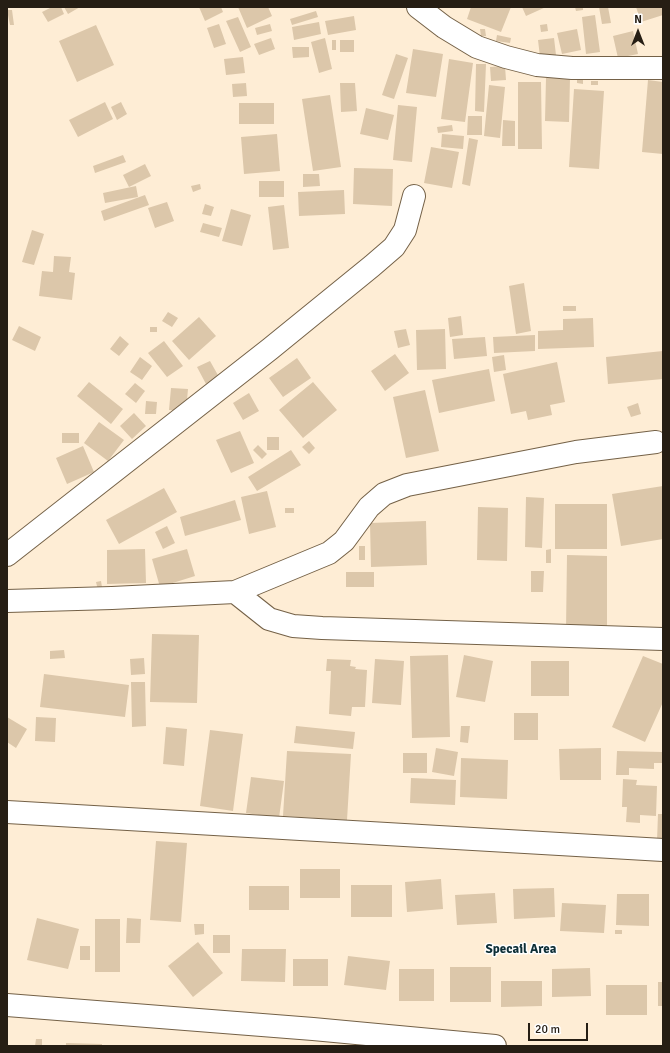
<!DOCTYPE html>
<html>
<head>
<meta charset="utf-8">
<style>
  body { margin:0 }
  #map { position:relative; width:670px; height:1053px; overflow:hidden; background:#feedd5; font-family:Signika,sans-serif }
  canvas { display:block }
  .frame { position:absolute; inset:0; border:8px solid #261e14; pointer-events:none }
  .north { position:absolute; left:618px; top:12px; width:40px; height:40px; -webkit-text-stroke:3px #fff; paint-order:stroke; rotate:0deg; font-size:11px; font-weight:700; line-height:16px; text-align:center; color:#261e14 }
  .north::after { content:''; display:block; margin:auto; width:14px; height:18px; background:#261e14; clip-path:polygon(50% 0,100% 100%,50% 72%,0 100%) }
  .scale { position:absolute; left:528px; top:1023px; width:60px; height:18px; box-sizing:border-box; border:2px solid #261e14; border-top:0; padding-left:5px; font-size:12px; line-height:14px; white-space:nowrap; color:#261e14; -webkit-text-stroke:3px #fff; paint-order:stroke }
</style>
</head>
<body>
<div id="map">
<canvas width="670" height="1053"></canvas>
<div class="frame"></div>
<div class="north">N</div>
<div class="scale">20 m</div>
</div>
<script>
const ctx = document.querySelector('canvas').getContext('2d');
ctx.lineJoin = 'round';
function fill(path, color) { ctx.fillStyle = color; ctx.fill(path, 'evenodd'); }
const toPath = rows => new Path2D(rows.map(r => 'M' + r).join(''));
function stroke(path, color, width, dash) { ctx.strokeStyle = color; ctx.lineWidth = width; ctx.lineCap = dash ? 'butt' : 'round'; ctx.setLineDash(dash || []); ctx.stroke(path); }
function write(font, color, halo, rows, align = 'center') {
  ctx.font = font + ' Signika,sans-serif'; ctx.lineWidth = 3; ctx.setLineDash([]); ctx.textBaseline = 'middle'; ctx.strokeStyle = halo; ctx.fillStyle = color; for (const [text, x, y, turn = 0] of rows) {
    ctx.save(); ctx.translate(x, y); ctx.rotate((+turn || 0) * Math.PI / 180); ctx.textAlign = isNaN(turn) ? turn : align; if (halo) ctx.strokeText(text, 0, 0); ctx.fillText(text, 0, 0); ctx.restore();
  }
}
fill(toPath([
  [52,7,61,7,64,14,48,22,42,12],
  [64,7,80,7,68,14],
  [199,7,221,7,223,12,205,21],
  [238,7,268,7,272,16,247,28],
  [471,7,511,7,501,32,467,19],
  [522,7,546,7,526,16],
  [575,7,583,7,583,10,576,11],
  [599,7,608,7,611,23,602,24],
  [636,7,663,7,663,15,641,22],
  [7,10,12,10,14,25,10,25],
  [316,11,318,17,292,25,290,19],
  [595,15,600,52,586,54,582,17],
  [354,16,356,30,328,35,325,21],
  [238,17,251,47,240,52,226,21],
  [319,22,321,34,294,40,292,27],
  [219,24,226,44,214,48,207,28],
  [270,24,272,31,257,35,255,28],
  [547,24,548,31,541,32,540,25],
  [96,25,114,65,77,82,59,41],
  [480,29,485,29,486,36,481,36],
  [577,29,581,50,562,54,557,33],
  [633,31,638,54,618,58,613,36],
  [497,35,511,38,510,43,496,41],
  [271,38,275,49,259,55,254,44],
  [325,38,332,69,319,73,311,42],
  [554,38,556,55,540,57,538,40],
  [332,40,336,40,336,50,332,50],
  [340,40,354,40,354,52,340,52],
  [292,47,309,47,309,57,293,58],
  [413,49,443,54,436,97,406,93],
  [396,54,408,58,394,99,382,95],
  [243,57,245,73,226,75,224,59],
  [449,59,473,63,465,122,441,119],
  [476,64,486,64,484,112,475,111],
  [505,66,506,80,491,81,490,67],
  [577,77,583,77,583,84,577,83],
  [546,78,570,78,569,122,545,121],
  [648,80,663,82,663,154,642,152],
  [591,81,598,81,598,85,591,85],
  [518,82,541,82,542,149,518,149],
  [246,83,247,96,233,97,232,84],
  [340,83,355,83,357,111,341,112],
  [489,85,505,87,500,138,484,136],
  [574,89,604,91,599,169,569,167],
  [330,95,341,167,313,171,302,99],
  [105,102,113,119,78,137,69,120],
  [121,102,127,114,117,120,111,107],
  [239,103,274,103,274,124,239,124],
  [398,105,417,107,412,162,393,160],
  [366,108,394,115,388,140,360,134],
  [468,116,482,116,482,135,467,135],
  [503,120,515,121,515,146,502,146],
  [452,125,453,131,438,133,437,127],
  [277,134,280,171,244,174,241,137],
  [442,134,464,136,463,149,441,147],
  [469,138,478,140,470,186,462,184],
  [431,147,459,152,452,188,424,183],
  [123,155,126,162,95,173,93,166],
  [145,164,151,176,129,187,123,175],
  [354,168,393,169,392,206,353,204],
  [303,174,319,174,320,186,303,187],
  [259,181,284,181,284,197,259,197],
  [200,184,201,189,193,192,191,186],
  [136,186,138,197,105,203,103,193],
  [344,190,345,214,299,216,298,192],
  [145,195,149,205,104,221,101,211],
  [167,202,174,221,155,228,148,208],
  [205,204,214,207,211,216,202,214],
  [284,205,289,248,273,250,268,207],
  [231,209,251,215,242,246,222,241],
  [203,223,222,228,219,237,200,232],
  [32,230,44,234,34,265,22,262],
  [54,256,71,257,69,272,75,273,72,300,39,296,42,271,53,272],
  [524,283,531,331,516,334,509,286],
  [563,306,576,306,576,311,563,311],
  [168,312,178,318,172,327,162,321],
  [461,316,463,335,450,337,448,318],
  [199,317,216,336,189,360,172,341],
  [593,318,594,347,538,349,538,331,563,330,563,319],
  [19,326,41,337,35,351,12,340],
  [150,327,157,327,157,332,150,332],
  [406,329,410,345,398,348,394,331],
  [445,329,446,369,417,370,416,330],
  [535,335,535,351,494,353,493,337],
  [120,336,129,344,119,356,110,349],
  [485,337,487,356,454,359,452,339],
  [164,341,183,366,167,377,148,353],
  [663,351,663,379,608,384,606,357],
  [395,354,409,373,385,391,371,371],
  [504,355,506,370,494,372,492,357],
  [140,357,152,366,142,380,130,372],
  [297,358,311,378,283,397,269,378],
  [210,361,219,377,206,384,197,367],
  [557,362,565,402,550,405,552,415,528,420,526,411,511,414,503,374],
  [489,369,495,401,439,413,432,380],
  [89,382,123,409,111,424,77,396],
  [313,382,337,410,303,438,279,410],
  [135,383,145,391,136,403,125,394],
  [171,388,188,389,186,411,169,410],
  [425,390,439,451,406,458,393,397],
  [249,393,259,411,243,420,233,403],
  [146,401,157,402,156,414,145,414],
  [638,403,641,414,631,417,627,407],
  [134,413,146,426,132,439,120,426],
  [99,422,124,440,108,461,84,443],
  [240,431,254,463,231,473,216,440],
  [62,433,79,433,79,443,62,443],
  [267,437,279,437,279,450,267,450],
  [309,441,315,448,309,454,302,447],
  [258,445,267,454,262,459,253,450],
  [83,446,94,472,67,484,56,458],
  [291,450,301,465,257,491,248,477],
  [663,486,663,539,621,546,612,494],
  [164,488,177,512,119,544,106,520],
  [267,491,276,527,249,534,241,497],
  [526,497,544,498,542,548,525,547],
  [235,500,241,520,185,536,180,517],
  [555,504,607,504,607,549,555,549],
  [478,507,508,508,507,561,477,560],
  [285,508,294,508,294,513,285,513],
  [426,521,427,565,371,567,370,523],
  [167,526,175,543,163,549,155,532],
  [359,546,365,546,365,560,359,560],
  [145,549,146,583,107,584,107,550],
  [187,549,195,576,160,587,152,559],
  [551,549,551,563,546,563,546,550],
  [567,555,607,556,607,631,566,630],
  [531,571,544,571,543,592,531,592],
  [346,572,374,572,374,587,346,587],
  [101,581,103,593,99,594,96,582],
  [152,634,199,635,197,703,150,702],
  [64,650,65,658,50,659,50,651],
  [448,655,450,737,412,738,410,656],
  [464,655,493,661,485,702,456,697],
  [643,656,663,664,663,702,645,742,612,727],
  [144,658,145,674,131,675,130,659],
  [327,659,351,660,350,666,356,667,355,669,367,670,365,707,352,707,351,716,329,714,331,671,326,671],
  [375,659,404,661,401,705,372,703],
  [531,661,569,661,569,696,531,696],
  [44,674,129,685,125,717,40,707],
  [131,682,145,682,146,726,132,727],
  [514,713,538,713,538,740,514,740],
  [7,717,27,729,16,748,7,742],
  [36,717,56,718,55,742,35,741],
  [296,726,355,732,353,749,294,743],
  [461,726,470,726,468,743,460,742],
  [166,727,187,729,184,766,163,764],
  [210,730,243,734,233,811,200,806],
  [436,748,458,752,454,776,432,772],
  [601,748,601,780,560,780,559,749],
  [287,751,351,754,347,820,283,816],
  [617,751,663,752,663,763,654,763,654,769,629,768,629,775,616,775],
  [403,753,427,753,427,773,403,773],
  [461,758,508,760,507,799,460,797],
  [251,777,284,781,279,818,246,813],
  [411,778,456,780,455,805,410,803],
  [623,779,637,780,636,785,657,786,656,816,640,815,640,823,626,822,627,807,622,807],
  [658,814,663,814,663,841,657,841],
  [156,841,187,843,181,922,150,920],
  [300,869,340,869,340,898,300,898],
  [441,879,443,909,407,912,405,882],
  [351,885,392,885,392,917,351,917],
  [249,886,289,886,289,910,249,910],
  [554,888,555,917,514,919,513,889],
  [495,893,497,923,457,925,455,895],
  [617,894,649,894,649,926,616,925],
  [562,903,606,905,604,933,560,931],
  [37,918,79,929,68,969,27,960],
  [127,918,141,919,140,943,126,943],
  [95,919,120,919,120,972,95,972],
  [194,924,204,924,204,934,195,935],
  [615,930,622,930,622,934,615,934],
  [213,935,230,935,230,953,213,953],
  [198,942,223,973,193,997,168,966],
  [80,946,90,946,90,960,80,960],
  [242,949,286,949,285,982,241,981],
  [348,956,390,961,386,990,344,985],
  [293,959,328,959,328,986,293,986],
  [450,967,491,967,491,1002,450,1002],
  [590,968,591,996,552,997,552,969],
  [399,969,434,969,434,1001,399,1001],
  [501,981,542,981,542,1006,501,1007],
  [658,982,663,982,663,1006,658,1006],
  [606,985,647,985,647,1015,606,1015],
  [36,1039,42,1039,42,1046,35,1046],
  [66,1043,102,1044,102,1046,66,1046]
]), '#dcc7aa');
const minor = toPath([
  [418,7,444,27,477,47,506,57,537,65,572,68,663,68],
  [7,555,270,349,372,266,394,247,405,230,414,196],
  [235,592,329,553,344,541,369,507,384,494,407,485,576,452,656,442],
  [7,601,112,598,235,592,269,619,293,626,322,628,663,639],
  [7,812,663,850],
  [7,1005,313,1029,495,1046]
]);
stroke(minor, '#746147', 24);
stroke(minor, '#fff', 22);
write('bold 13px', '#0d2e36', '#fff', [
  ["Specail Area",521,950]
]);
</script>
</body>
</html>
